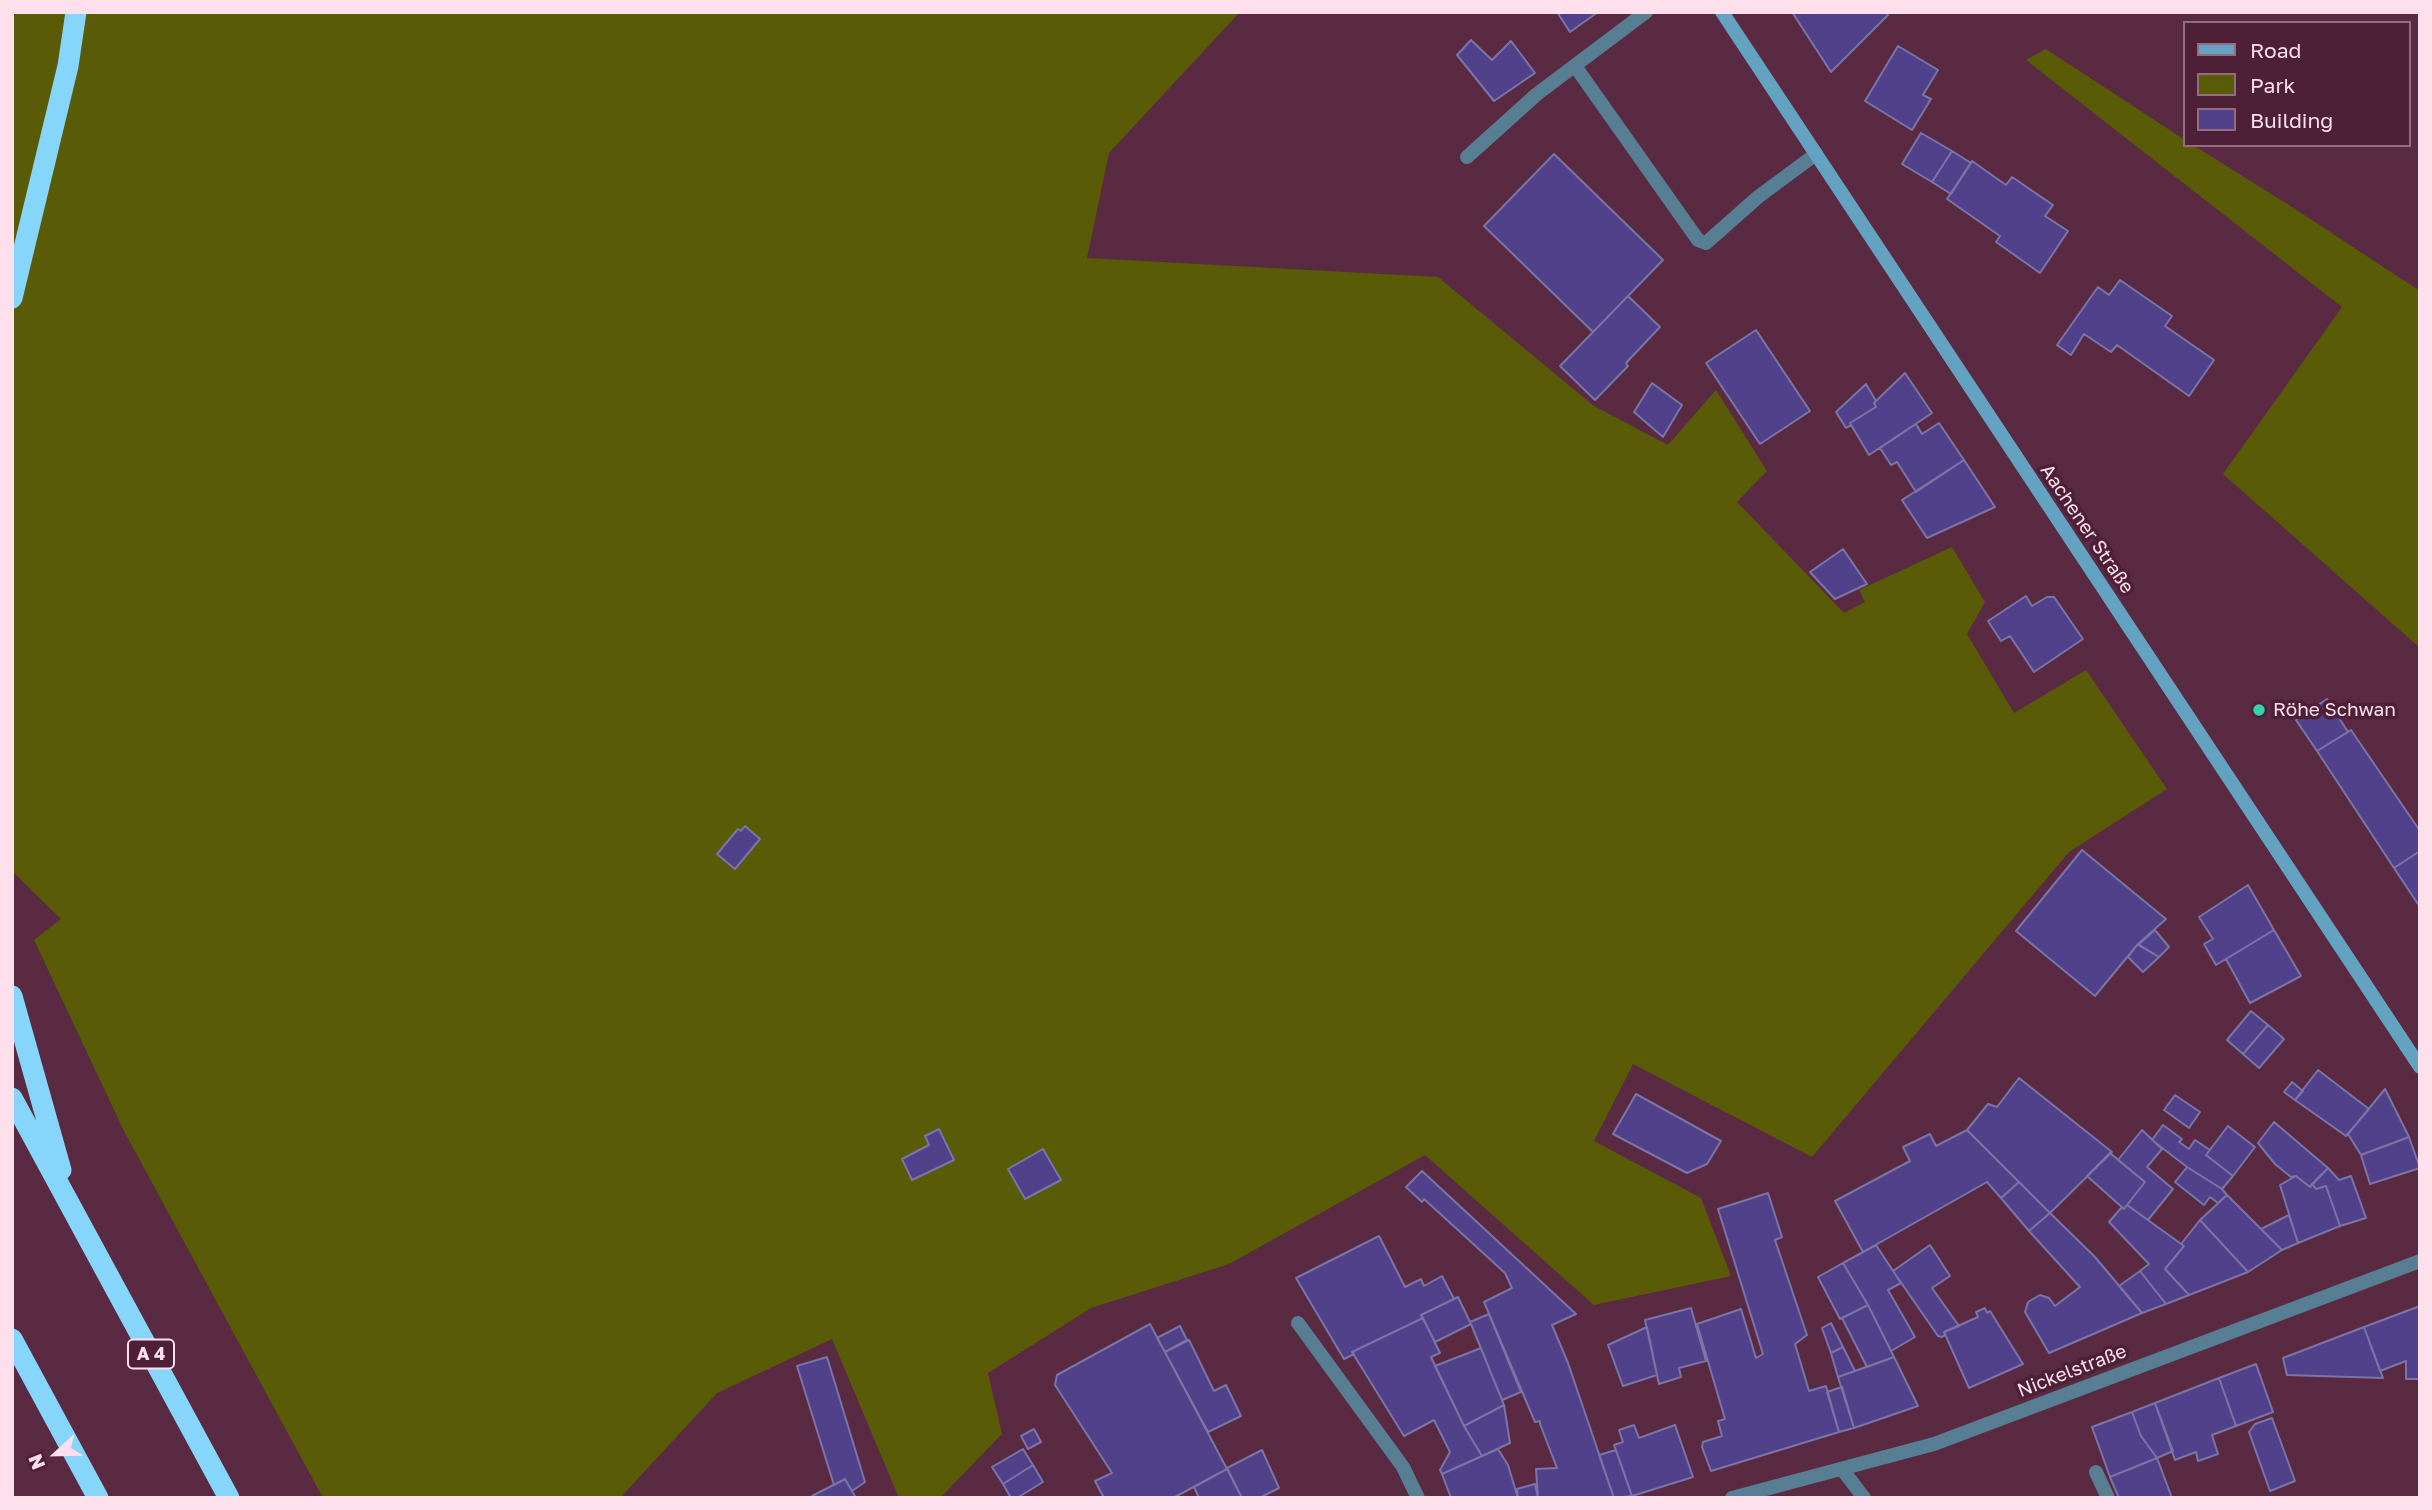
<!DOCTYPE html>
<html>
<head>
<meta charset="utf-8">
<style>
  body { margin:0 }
  #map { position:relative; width:2432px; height:1510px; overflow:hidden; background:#5a2a42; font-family:"Golos Text",sans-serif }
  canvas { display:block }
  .frame { position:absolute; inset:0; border:14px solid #fedfec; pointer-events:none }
  .legend { position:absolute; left:2183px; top:21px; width:228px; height:126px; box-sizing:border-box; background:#4e2038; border:2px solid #946c80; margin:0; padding:9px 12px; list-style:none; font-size:21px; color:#fedfec }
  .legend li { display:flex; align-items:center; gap:14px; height:35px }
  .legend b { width:35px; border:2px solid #946c80 }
  .north { position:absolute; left:21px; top:1419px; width:70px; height:70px; -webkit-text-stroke:5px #4e2038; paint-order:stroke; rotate:248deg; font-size:19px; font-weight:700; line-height:28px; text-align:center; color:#fedfec }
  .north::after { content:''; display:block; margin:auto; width:24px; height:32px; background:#fedfec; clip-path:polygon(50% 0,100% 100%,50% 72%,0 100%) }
</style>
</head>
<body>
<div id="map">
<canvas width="2432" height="1510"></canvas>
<div class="frame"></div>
<ul class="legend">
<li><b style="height:9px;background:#63a2c1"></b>Road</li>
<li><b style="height:19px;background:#5a5b07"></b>Park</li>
<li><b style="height:19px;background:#50418a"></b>Building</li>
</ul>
<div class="north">N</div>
</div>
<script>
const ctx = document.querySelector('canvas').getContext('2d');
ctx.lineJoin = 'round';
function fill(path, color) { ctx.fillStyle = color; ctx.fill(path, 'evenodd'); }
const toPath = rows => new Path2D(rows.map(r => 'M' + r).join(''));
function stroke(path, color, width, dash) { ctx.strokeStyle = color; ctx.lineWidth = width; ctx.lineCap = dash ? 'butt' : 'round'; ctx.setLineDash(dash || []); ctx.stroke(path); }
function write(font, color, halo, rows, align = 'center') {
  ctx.font = font + ' "Golos Text",sans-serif'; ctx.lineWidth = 7; ctx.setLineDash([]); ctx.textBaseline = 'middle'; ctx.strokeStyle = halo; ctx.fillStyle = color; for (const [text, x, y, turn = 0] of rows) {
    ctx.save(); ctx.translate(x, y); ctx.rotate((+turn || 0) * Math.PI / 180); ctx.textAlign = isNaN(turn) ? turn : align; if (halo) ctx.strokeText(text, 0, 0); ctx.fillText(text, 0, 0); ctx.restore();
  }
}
fill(toPath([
  [12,12,1240,12,1109,153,1087,258,1438,277,1594,406,1668,445,1716,390,1767,471,1737,502,1844,613,1865,602,1859,590,1952,547,1985,602,1967,634,2014,713,2086,670,2167,789,2069,852,1812,1157,1633,1064,1594,1141,1701,1198,1731,1276,1594,1305,1425,1155,1229,1264,1091,1308,988,1373,1002,1434,940,1498,899,1498,832,1339,717,1393,620,1498,323,1498,124,1131,34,940,61,919,12,871],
  [2046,49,2185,140,2185,145,2193,145,2292,207,2420,291,2420,648,2223,474,2342,307,2026,60]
]), '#5a5b07');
const building = toPath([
  [1557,12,1598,12,1570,32,1557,12],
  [1792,12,1886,12,1888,15,1831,72,1792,12],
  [1471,40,1492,60,1511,41,1535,73,1494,101,1457,55,1471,40],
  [1898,46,1938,70,1923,95,1931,99,1912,130,1865,101,1898,46],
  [1921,133,1952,151,1932,182,1902,164,1921,133],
  [1952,151,1971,163,1951,194,1932,182,1952,151],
  [1554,154,1663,260,1593,332,1484,226,1554,154],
  [1972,161,2006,185,2012,177,2053,205,2045,216,2068,231,2040,273,1996,242,2000,236,1947,199,1972,161],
  [2120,280,2172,316,2165,326,2214,360,2189,396,2117,345,2111,352,2084,334,2071,355,2057,345,2098,287,2109,295,2120,280],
  [1628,296,1660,327,1626,363,1628,366,1595,400,1560,366,1628,296],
  [1756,330,1810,411,1760,444,1706,363,1756,330],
  [1905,373,1932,413,1869,455,1850,423,1876,407,1874,403,1905,373],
  [1652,383,1682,405,1663,437,1634,412,1652,383],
  [1866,384,1876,401,1874,403,1876,407,1850,423,1851,425,1846,428,1836,412,1866,384],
  [1939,423,1964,460,1916,492,1897,462,1891,465,1880,448,1916,424,1922,434,1939,423],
  [1964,460,1995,507,1927,538,1902,500,1964,460],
  [1843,549,1867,584,1835,599,1810,572,1843,549],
  [2026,596,2032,606,2047,597,2054,597,2083,639,2034,672,2010,636,2001,641,1988,621,2026,596],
  [2327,699,2348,732,2317,751,2296,720,2327,699],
  [2351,730,2420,831,2420,851,2394,868,2317,751,2351,730],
  [745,826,760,839,735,869,717,854,738,829,741,831,745,826],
  [2082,850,2166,919,2138,944,2095,996,2016,931,2082,850],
  [2420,851,2420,907,2394,868,2420,851],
  [2248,885,2274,930,2216,965,2204,944,2213,939,2199,917,2248,885],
  [2155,930,2169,947,2159,957,2138,945,2155,930],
  [2274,930,2301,976,2250,1003,2226,959,2274,930],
  [2138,944,2159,957,2143,972,2128,957,2138,944],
  [2251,1011,2268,1025,2243,1054,2227,1040,2251,1011],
  [2268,1025,2284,1039,2259,1068,2243,1054,2268,1025],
  [2318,1070,2369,1109,2346,1136,2295,1100,2318,1070],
  [2019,1078,2112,1152,2050,1213,1967,1130,1988,1104,1997,1107,2019,1078],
  [2292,1082,2303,1091,2295,1100,2284,1092,2292,1082],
  [2385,1089,2409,1137,2361,1155,2348,1134,2385,1089],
  [1636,1094,1721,1141,1707,1164,1687,1173,1613,1134,1636,1094],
  [2175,1095,2200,1112,2189,1128,2164,1110,2175,1095],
  [2274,1122,2328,1168,2310,1187,2296,1176,2291,1177,2275,1164,2258,1143,2274,1122],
  [2163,1125,2182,1139,2179,1142,2189,1149,2195,1140,2210,1150,2206,1155,2233,1176,2222,1189,2187,1167,2152,1140,2163,1125],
  [2228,1126,2255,1147,2233,1176,2206,1155,2228,1126],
  [939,1129,954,1160,912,1180,902,1159,929,1145,925,1136,939,1129],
  [1967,1130,2019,1182,2001,1198,1987,1182,1863,1252,1835,1201,1910,1161,1903,1147,1930,1134,1936,1146,1967,1130],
  [2142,1130,2162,1149,2147,1167,2173,1189,2148,1220,2127,1205,2145,1182,2118,1160,2142,1130],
  [2409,1137,2420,1168,2370,1184,2361,1155,2409,1137],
  [1043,1149,1061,1180,1025,1199,1008,1169,1043,1149],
  [2110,1153,2145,1182,2124,1209,2087,1176,2110,1153],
  [2187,1167,2222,1189,2227,1195,2218,1203,2210,1197,2204,1205,2175,1182,2187,1167],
  [2328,1168,2339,1180,2351,1176,2366,1218,2340,1226,2326,1186,2316,1189,2312,1184,2328,1168],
  [1422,1171,1576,1314,1552,1325,1568,1363,1614,1498,1538,1498,1536,1469,1557,1468,1540,1424,1540,1421,1535,1422,1484,1302,1512,1288,1505,1273,1424,1199,1422,1202,1406,1187,1422,1171],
  [2296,1176,2310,1187,2312,1184,2316,1189,2326,1186,2340,1226,2298,1243,2280,1185,2296,1176],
  [2019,1182,2050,1213,2029,1231,2001,1198,2019,1182],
  [1768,1193,1782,1237,1775,1240,1807,1335,1795,1344,1809,1391,1826,1386,1839,1432,1711,1471,1702,1447,1703,1442,1722,1436,1718,1421,1725,1419,1697,1324,1741,1309,1756,1358,1763,1354,1718,1209,1768,1193],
  [2227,1195,2282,1250,2248,1272,2200,1220,2227,1195],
  [2127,1205,2184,1246,2165,1269,2189,1295,2166,1304,2140,1271,2149,1264,2109,1222,2122,1207,2124,1209,2127,1205],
  [2050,1213,2095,1257,2142,1313,2049,1353,2025,1312,2028,1302,2040,1295,2049,1298,2055,1306,2080,1287,2029,1231,2050,1213],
  [2289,1215,2298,1243,2282,1250,2261,1229,2289,1215],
  [2200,1220,2248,1272,2189,1295,2165,1269,2184,1246,2181,1244,2200,1220],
  [1379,1236,1405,1287,1421,1279,1424,1286,1442,1276,1454,1299,1421,1315,1423,1318,1352,1352,1354,1354,1344,1359,1296,1278,1379,1236],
  [1876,1245,1901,1283,1888,1290,1915,1337,1891,1351,1868,1305,1843,1263,1876,1245],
  [1930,1245,1950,1276,1932,1288,1959,1326,1944,1332,1945,1335,1942,1337,1938,1336,1893,1271,1930,1245],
  [1843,1263,1868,1305,1840,1319,1818,1277,1843,1263],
  [2140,1271,2166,1304,2142,1313,2119,1286,2140,1271],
  [1458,1297,1471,1324,1435,1342,1421,1315,1458,1297],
  [1868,1305,1894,1357,1867,1367,1842,1318,1868,1305],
  [2420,1306,2420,1379,2406,1379,2406,1361,2380,1371,2364,1327,2420,1306],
  [1691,1308,1706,1361,1679,1368,1681,1377,1659,1384,1645,1320,1691,1308],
  [1985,1308,1987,1313,1990,1311,2023,1364,1969,1388,1944,1332,1978,1317,1976,1312,1985,1308],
  [1489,1314,1521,1392,1502,1400,1471,1324,1470,1322,1489,1314],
  [1423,1318,1440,1353,1431,1357,1464,1426,1482,1456,1442,1474,1440,1470,1450,1452,1434,1420,1404,1436,1352,1352,1423,1318],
  [1831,1323,1843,1347,1831,1353,1822,1328,1831,1323],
  [1150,1324,1227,1469,1173,1498,1104,1498,1095,1481,1112,1473,1055,1385,1057,1375,1150,1324],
  [1180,1326,1187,1340,1165,1352,1157,1338,1180,1326],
  [1647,1327,1657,1375,1623,1386,1608,1345,1647,1327],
  [2364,1327,2383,1378,2287,1375,2283,1358,2364,1327],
  [1189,1340,1214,1391,1226,1385,1241,1416,1208,1432,1165,1352,1189,1340],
  [1843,1347,1855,1371,1838,1377,1831,1353,1843,1347],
  [1481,1348,1504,1405,1464,1426,1435,1366,1481,1348],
  [827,1357,865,1482,852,1491,845,1479,834,1485,797,1366,827,1357],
  [1894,1357,1918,1406,1854,1428,1838,1377,1894,1357],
  [2256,1364,2273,1412,2236,1426,2219,1378,2256,1364],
  [2219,1378,2236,1426,2212,1435,2218,1454,2198,1461,2196,1452,2175,1460,2155,1403,2219,1378],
  [1842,1387,1854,1428,1839,1432,1827,1392,1842,1387],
  [2155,1403,2173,1451,2157,1458,2141,1436,2132,1412,2155,1403],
  [1504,1405,1510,1443,1482,1456,1464,1426,1504,1405],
  [2132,1412,2141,1436,2157,1458,2110,1477,2092,1427,2132,1412],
  [2272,1418,2295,1481,2270,1491,2249,1432,2255,1424,2272,1418],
  [1634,1425,1639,1438,1675,1425,1693,1477,1632,1496,1614,1445,1623,1442,1619,1430,1634,1425],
  [1034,1429,1041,1442,1028,1449,1021,1436,1034,1429],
  [1023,1449,1033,1465,1003,1484,992,1467,1023,1449],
  [1498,1449,1508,1465,1518,1498,1451,1498,1442,1474,1498,1449],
  [1262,1450,1279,1488,1259,1498,1242,1498,1227,1468,1262,1450],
  [1616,1450,1632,1496,1614,1498,1599,1455,1616,1450],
  [2157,1458,2172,1498,2119,1498,2110,1477,2157,1458],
  [1033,1465,1043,1482,1017,1498,1011,1498,1003,1484,1033,1465],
  [1227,1469,1242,1498,1199,1498,1194,1487,1227,1469],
  [845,1479,856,1498,813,1498,812,1496,845,1479],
  [1535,1484,1538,1498,1518,1498,1517,1489,1535,1484]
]);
fill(building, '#50418a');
stroke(building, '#7b74a7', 2);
stroke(toPath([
  [1575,66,1698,240,1706,243,1758,197,1816,154],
  [1467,157,1537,94,1646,12],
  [1298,1323,1403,1467,1418,1498]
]), '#577e92', 14);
stroke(toPath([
  [1842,1469,1864,1498],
  [2096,1472,2108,1498],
  [1732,1498,1934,1444,2420,1261]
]), '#577e92', 14);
stroke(toPath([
  [1722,12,2420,1067]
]), '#63a2c1', 14);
stroke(toPath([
  [12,298,68,66,76,12],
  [12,996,61,1170],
  [12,1098,229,1498],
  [12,1339,98,1498]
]), '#86d5fb', 21);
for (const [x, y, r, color] of [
  [2259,710,7,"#30d4aa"]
]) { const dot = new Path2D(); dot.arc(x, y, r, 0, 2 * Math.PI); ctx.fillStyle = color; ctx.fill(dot); stroke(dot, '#4e2038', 2.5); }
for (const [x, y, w] of [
  [151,1354,46]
]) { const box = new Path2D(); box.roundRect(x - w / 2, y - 14.5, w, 29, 5); ctx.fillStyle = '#4e2038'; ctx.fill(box); stroke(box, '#fedfec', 2); }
write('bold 18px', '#fedfec', null, [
  ["A 4",151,1354]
]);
write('19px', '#fedfec', '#4e2038', [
  ["Aachener Straße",2087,529,56],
  ["Nickelstraße",2072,1371,-21]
]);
write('19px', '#fedfec', '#4e2038', [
  ["Röhe Schwan",2273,710]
], 'left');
</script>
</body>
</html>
